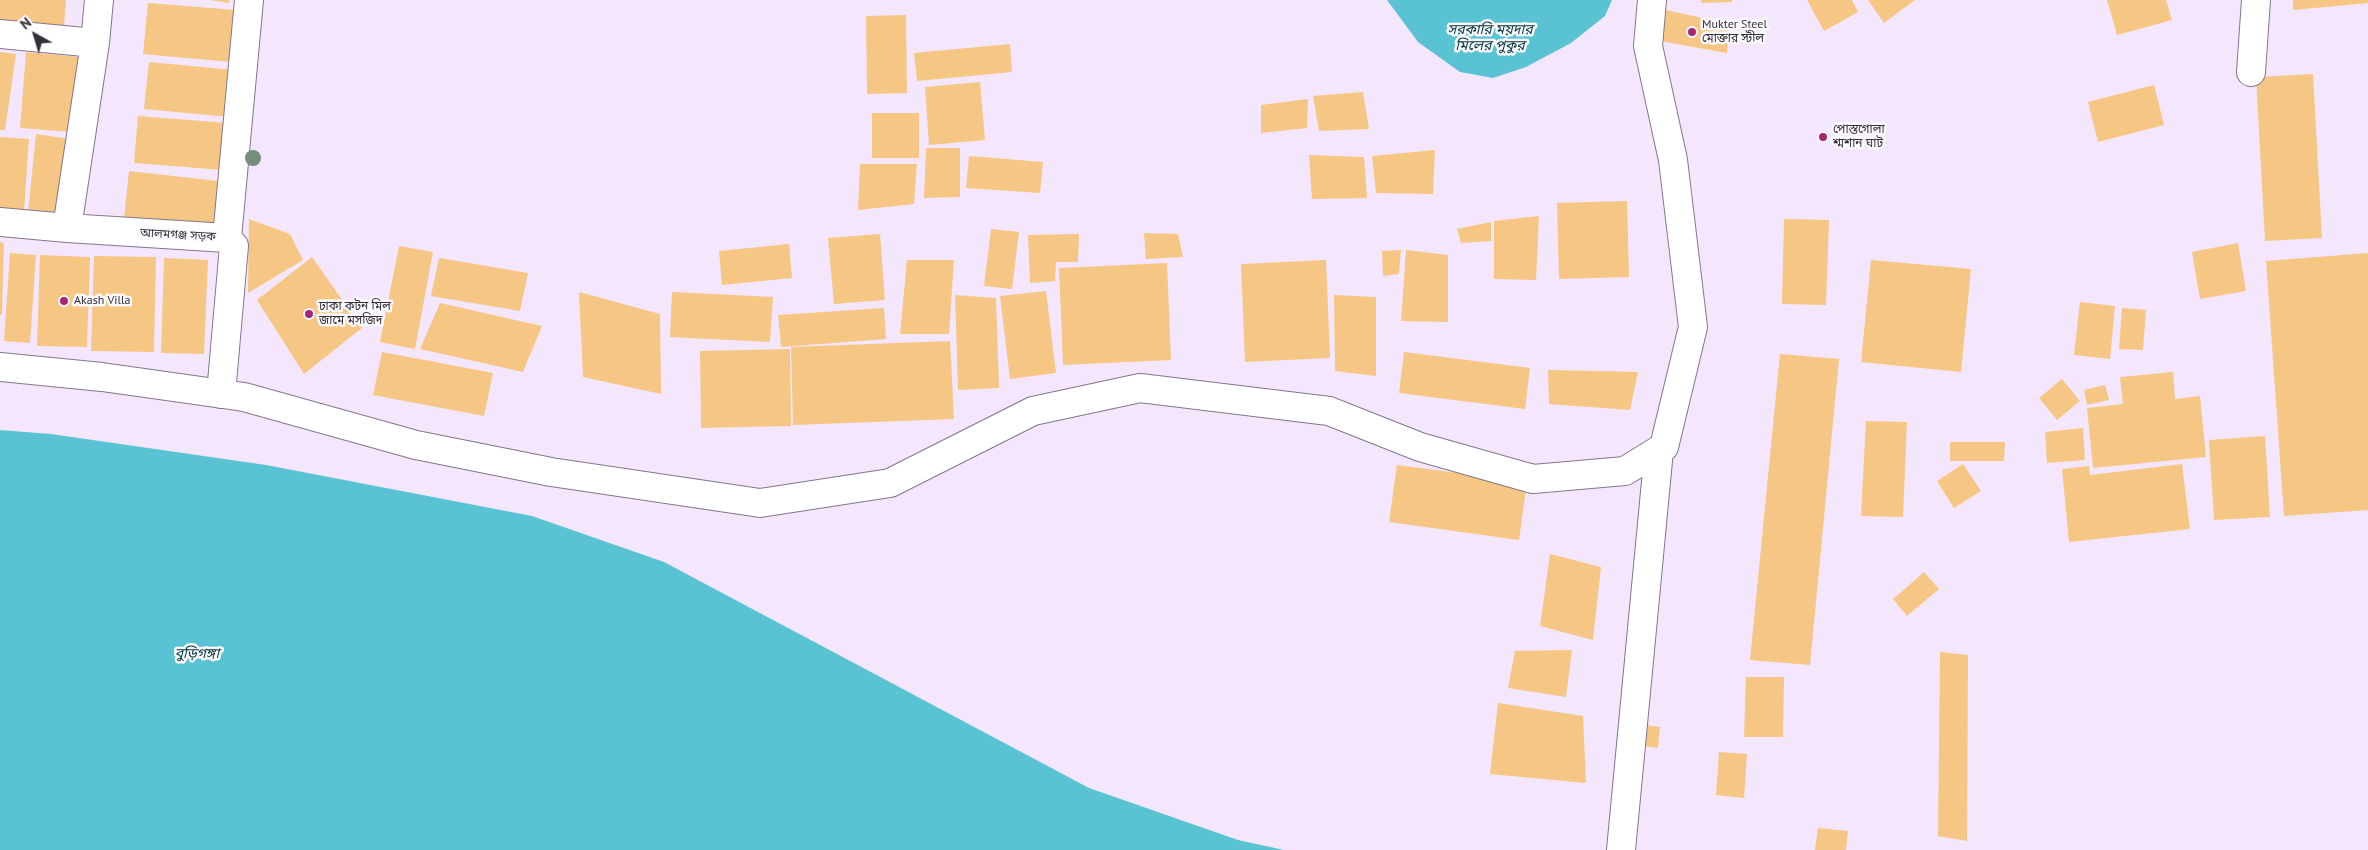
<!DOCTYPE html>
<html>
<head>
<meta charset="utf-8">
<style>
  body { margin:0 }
  #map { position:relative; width:2368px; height:850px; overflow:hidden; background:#f4e7fd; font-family:"PT Sans",sans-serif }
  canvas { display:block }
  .north { position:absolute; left:10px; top:10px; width:50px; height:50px; -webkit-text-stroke:4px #fbf9fd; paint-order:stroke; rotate:321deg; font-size:14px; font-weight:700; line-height:20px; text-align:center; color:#342f38 }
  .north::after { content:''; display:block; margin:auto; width:18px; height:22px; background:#342f38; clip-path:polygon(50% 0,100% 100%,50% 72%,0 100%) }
</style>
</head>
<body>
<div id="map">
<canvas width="2368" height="850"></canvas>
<div class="north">N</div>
</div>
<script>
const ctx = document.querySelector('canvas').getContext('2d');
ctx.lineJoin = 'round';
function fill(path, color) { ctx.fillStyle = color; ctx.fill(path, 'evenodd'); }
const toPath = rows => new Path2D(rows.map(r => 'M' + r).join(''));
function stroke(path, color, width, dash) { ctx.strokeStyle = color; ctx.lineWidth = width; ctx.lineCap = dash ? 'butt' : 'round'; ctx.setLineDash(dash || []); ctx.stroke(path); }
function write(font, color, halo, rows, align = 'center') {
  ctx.font = font + ' "PT Sans","Noto Sans Bengali",sans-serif'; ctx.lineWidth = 5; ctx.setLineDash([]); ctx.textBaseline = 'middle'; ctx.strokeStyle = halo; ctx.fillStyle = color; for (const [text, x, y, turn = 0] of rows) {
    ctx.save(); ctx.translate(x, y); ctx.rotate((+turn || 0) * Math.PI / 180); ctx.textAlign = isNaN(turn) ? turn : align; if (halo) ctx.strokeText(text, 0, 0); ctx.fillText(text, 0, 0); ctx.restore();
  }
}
fill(toPath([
  [1387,0,1612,0,1605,16,1571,43,1526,67,1493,78,1460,72,1418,42],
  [0,430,51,434,266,465,532,516,664,562,1089,788,1238,840,1284,850,0,850]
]), '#5ac3d3');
fill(toPath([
  [0,0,66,0,64,26,0,20],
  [210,0,229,0,229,3],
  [1701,0,1732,0,1732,2,1701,3],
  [1807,0,1852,0,1858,12,1824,31],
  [1868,0,1915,0,1884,23],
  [2107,0,2166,0,2172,20,2117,35],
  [2293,0,2368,0,2368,3,2293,10],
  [148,3,236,10,231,62,143,54],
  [1657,8,1729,24,1727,53,1655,40],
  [906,15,907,93,867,94,866,16],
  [1010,44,1012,72,917,81,914,53],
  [0,52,16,54,5,130,0,130],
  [26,52,79,57,72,132,20,128],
  [149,62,234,70,229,117,144,109],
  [2313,74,2322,238,2265,241,2256,77],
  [980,82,985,140,929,145,925,87],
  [2154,85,2164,125,2098,142,2088,102],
  [1363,92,1369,129,1319,131,1313,96],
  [1308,99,1307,128,1261,133,1261,105],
  [872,113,919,113,919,158,872,158],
  [138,116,227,123,223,170,134,163],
  [36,134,76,140,63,219,28,212],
  [0,137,29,139,24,212,0,210],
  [926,148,960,148,960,197,924,198],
  [1435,150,1433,194,1376,193,1372,156],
  [1309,155,1364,157,1367,198,1312,199],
  [969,156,1043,162,1040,193,966,188],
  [860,164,917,164,914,204,858,210],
  [129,171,218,181,213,228,124,218],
  [1627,201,1629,277,1559,279,1557,203],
  [1539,216,1536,280,1494,279,1494,221],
  [249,219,290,234,303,260,248,293],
  [1784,219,1829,220,1826,305,1782,304],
  [1491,222,1491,241,1461,243,1457,229],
  [991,229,1019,232,1012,289,984,286],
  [1144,233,1178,234,1183,257,1146,259],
  [880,234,885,300,834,304,828,238],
  [1079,234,1078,262,1056,262,1055,281,1030,283,1028,235],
  [0,242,4,243,2,315,0,315],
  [2238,243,2246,291,2200,299,2192,252],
  [789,244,792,278,722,285,719,251],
  [399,246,433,252,415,349,380,342],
  [1401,250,1399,274,1383,276,1382,251],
  [1406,250,1448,255,1448,322,1401,321],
  [10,253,36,255,30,343,4,341],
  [2368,253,2368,510,2284,516,2266,261],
  [40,255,90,257,87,347,37,346],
  [94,256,156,257,154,352,91,351],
  [312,257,362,328,304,374,257,300],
  [164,258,208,260,204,354,161,353],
  [439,258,528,273,520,311,431,296],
  [907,260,954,260,949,334,900,334],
  [1326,260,1330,358,1245,362,1241,264],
  [1871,260,1971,269,1961,372,1861,362],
  [1167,263,1171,360,1063,365,1059,268],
  [1046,291,1056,373,1010,379,1000,296],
  [579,292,660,314,661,394,583,377],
  [672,292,773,297,770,342,670,337],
  [955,295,996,298,999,388,958,390],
  [1334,295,1376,297,1376,376,1335,371],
  [2080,302,2115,306,2110,359,2074,355],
  [440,303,542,326,523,372,420,349],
  [884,308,886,339,781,347,778,315],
  [2122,308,2146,310,2143,350,2119,349],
  [950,341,954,419,793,425,791,347],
  [790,349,791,426,701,428,700,351],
  [382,352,493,373,484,416,373,395],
  [1404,352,1530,368,1525,409,1399,393],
  [1780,354,1839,359,1810,665,1750,660],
  [1548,370,1638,372,1630,410,1549,404],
  [2173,372,2175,399,2200,396,2206,457,2093,468,2087,408,2123,404,2120,377],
  [2062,379,2080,401,2057,420,2039,398],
  [2105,385,2109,400,2087,405,2084,390],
  [1866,421,1907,422,1903,517,1861,516],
  [2083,428,2085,460,2047,463,2045,432],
  [2265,436,2270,517,2214,520,2209,440],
  [1950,442,2005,442,2004,461,1950,461],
  [1963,464,1981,491,1954,508,1937,481],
  [2182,464,2190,529,2069,542,2062,469,2089,466,2090,475],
  [1397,465,1527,482,1519,540,1389,522],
  [1550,554,1601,567,1593,640,1540,626],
  [1924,572,1939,589,1907,616,1893,599],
  [1572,650,1566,697,1508,688,1515,651],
  [1940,652,1968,655,1967,841,1938,836],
  [1746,677,1784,677,1783,737,1744,737],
  [1498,703,1583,716,1586,783,1490,774],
  [1640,724,1660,727,1658,748,1637,745],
  [1719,752,1747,754,1744,798,1716,795],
  [1818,828,1848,831,1846,850,1815,850]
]), '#f6c684');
const minor = toPath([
  [0,34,95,43],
  [2251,72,2256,0],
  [0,222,67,228,227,238,234,246,221,394],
  [67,228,95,43,99,0],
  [227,238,249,0],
  [0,367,102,377,244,397,416,445,551,472,760,503,890,483,1033,411,1140,388,1329,411,1420,447,1533,479,1625,471,1659,450],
  [1621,850,1659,450,1664,447,1693,327,1673,160,1648,46,1652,0]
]);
stroke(minor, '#82778a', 30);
stroke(minor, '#fff', 28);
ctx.fillStyle = '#738e7b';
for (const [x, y] of [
  [253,158]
]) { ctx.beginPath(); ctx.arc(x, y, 8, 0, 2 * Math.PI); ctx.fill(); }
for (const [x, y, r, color] of [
  [1692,32,5,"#a62574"],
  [1823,137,5,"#a62574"],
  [64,301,5,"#a62574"],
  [309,314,5,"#a62574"]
]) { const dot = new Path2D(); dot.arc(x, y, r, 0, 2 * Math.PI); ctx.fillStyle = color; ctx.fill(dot); stroke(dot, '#fbf9fd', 2); }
write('12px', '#342f38', '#fbf9fd', [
  ["Mukter Steel",1702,25],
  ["মোক্তার স্টীল",1702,39],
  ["পোস্তগোলা",1833,130],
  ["শ্মশান ঘাট",1833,144],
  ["Akash Villa",74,301],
  ["ঢাকা কটন মিল",319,307],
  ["জামে মসজিদ",319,321]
], 'left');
write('12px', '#342f38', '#fbf9fd', [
  ["আলমগঞ্জ সড়ক",178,235,3]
]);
write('italic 14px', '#01353c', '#fbf9fd', [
  ["সরকারি ময়দার",1490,30],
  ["মিলের পুকুর",1490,46],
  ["বুড়িগঙ্গা",197,654]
]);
</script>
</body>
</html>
